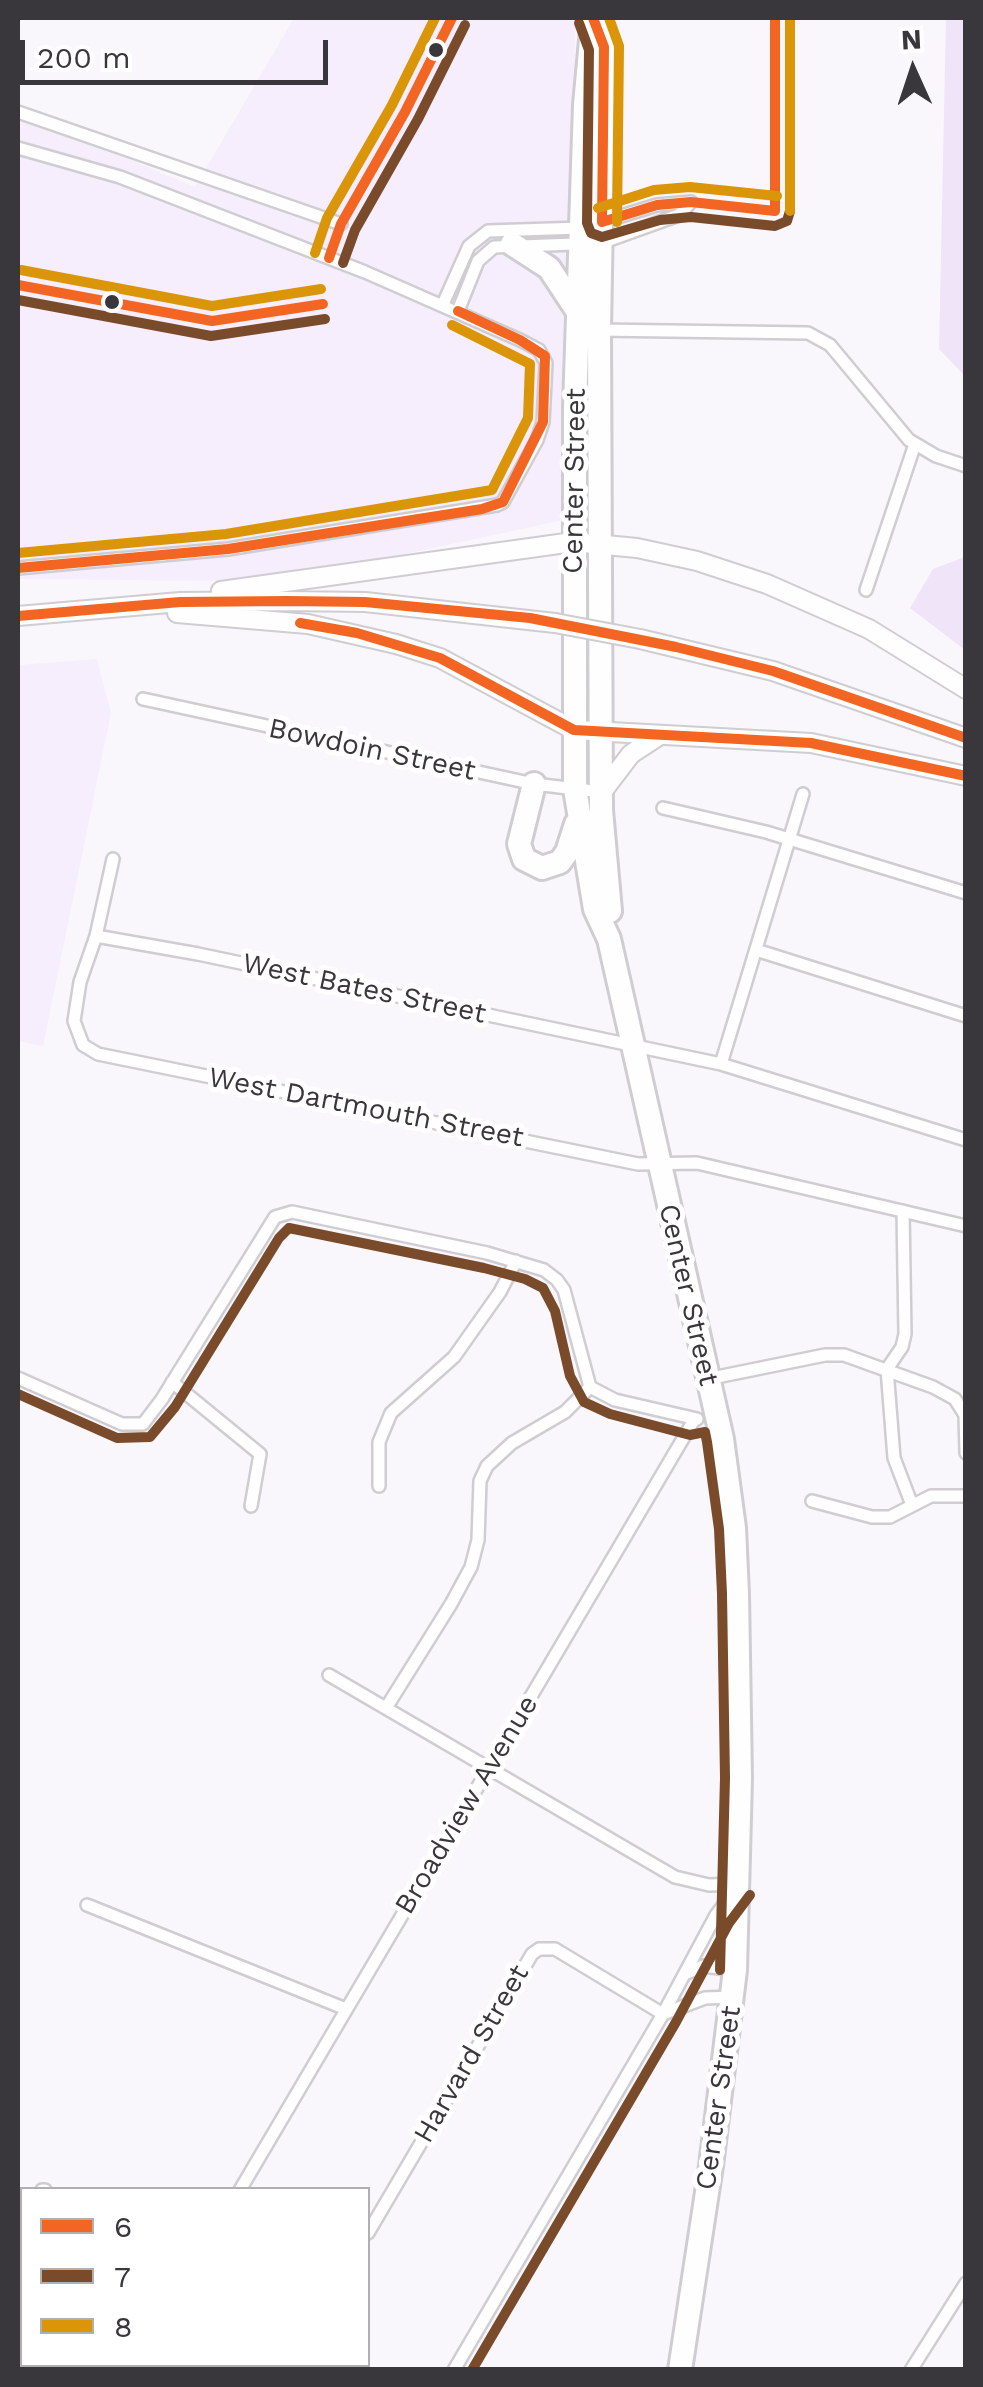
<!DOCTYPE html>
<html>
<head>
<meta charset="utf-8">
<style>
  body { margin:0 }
  #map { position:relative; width:983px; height:2387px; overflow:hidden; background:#faf7fc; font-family:"Work Sans",sans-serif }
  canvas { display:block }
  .frame { position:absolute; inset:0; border:20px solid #39363c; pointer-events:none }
  .legend { position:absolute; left:20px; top:2187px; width:350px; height:180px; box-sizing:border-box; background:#fff; border:2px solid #b0afb1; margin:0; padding:12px 18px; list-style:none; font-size:30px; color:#39363c }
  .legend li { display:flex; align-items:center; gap:20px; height:50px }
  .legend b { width:50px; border:2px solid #b0afb1 }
  .north { position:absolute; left:863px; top:20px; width:100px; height:100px; -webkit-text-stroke:8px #fff; paint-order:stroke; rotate:357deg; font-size:28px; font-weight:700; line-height:40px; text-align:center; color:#39363c }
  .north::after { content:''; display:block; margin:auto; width:35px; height:45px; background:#39363c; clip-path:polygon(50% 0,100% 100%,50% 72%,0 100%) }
  .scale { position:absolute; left:20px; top:40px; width:308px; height:45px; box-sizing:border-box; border:5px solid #39363c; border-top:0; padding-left:12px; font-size:30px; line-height:35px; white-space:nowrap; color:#39363c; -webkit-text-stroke:8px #fff; paint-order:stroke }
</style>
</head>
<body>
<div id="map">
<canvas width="983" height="2387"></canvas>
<div class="frame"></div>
<ul class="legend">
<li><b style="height:12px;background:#f26522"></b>6</li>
<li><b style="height:12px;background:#7a4b2a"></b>7</li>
<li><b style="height:12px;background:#da9509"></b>8</li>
</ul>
<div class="north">N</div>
<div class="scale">200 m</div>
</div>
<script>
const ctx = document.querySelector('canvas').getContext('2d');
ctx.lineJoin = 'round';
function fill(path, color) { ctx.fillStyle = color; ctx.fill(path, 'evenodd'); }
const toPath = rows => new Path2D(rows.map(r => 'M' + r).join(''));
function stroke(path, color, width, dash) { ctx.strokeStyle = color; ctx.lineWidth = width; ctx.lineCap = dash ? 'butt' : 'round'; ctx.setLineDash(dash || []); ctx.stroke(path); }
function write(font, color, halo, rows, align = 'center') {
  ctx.font = font + ' "Work Sans",sans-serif'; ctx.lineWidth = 10; ctx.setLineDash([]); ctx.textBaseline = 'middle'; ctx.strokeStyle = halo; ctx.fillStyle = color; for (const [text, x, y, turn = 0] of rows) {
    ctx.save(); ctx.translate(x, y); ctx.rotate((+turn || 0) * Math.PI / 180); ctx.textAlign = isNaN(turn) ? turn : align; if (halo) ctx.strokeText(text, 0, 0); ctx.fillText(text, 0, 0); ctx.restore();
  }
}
fill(toPath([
  [294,18,576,18,565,347,564,520,368,562,225,581,18,579,18,118,95,145,195,187],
  [97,659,111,713,43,1046,18,1041,18,665]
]), '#f6eefc');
fill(toPath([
  [946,18,965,18,965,376,939,349],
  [965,557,966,557,965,650,910,608,933,569]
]), '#f0e4f9');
const street = toPath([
  [18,112,341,224],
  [18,148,120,177,365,272,520,340,539,350,546,363,543,422,537,440,503,502,497,505,228,549,18,568],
  [443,304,469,246,488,231,582,228,657,205,691,202],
  [458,311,478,261,494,247,601,243,679,215,691,202],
  [599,330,808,333,830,345,909,440,936,456,966,466],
  [866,590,915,444],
  [143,699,534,784,602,792],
  [663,808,766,832,966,893],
  [113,859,96,936,80,982,74,1021,83,1045,98,1054,638,1164,697,1163,966,1226],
  [96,936,198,954,721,1064,966,1140],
  [756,950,966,1016],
  [721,1064,803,794],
  [903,1211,905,1334,902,1347,887,1369,894,1458,912,1505],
  [18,1378,122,1424,143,1424,162,1399,275,1217,292,1212,487,1253,544,1270,557,1280,564,1290,590,1387],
  [707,1379,825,1355,844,1355,933,1387,955,1399,965,1415,966,1453],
  [172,1382,260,1454,251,1506],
  [590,1387,615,1400,697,1419],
  [379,1486,379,1442,391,1413,454,1357,500,1292,516,1261],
  [812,1501,872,1517,890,1517,931,1496,966,1496],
  [329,1675,675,1877,709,1885,740,1884],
  [386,1708,451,1604,471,1567,478,1540,480,1481,487,1466,512,1443,565,1412,590,1387],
  [87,1905,346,2009],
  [687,1973,703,1966,735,1970],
  [663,2014,705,1998,733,1997],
  [42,2190,45,2190],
  [240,2190,694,1420],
  [18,2230,22,2221],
  [368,2233,532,1954,539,1949,555,1949,663,2014],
  [291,2364,300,2370],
  [131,2370,134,2364],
  [454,2370,663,2014,716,1915,735,1890],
  [911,2370,966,2283]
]);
const secondary = toPath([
  [221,591,573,542],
  [177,613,308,624,396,644,440,658,574,730],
  [18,616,180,602,287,601,365,602,555,623],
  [640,639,773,671,966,738]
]);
const primary = toPath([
  [573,542,637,548,697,561,767,584,869,629,966,689],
  [574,730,811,743,966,776],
  [602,792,631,754,660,735]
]);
const highway = toPath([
  [593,18,585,105,575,407,575,789,595,909,609,939,722,1439,734,1528,737,1594,740,1778,735,1970,711,2166,680,2370],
  [594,21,604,47,599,330,601,810,610,911],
  [512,244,549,268,578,312],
  [534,784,519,844,524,859,542,868,560,862,567,852,576,824]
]);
stroke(street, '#cfcdd1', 16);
stroke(secondary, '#cfcdd1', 22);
stroke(primary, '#cfcdd1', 22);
stroke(highway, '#cfcdd1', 28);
stroke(street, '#fefeff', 11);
stroke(secondary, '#fefeff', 18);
stroke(primary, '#fefeff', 18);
stroke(highway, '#fefeff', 22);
const secondaryBridge = toPath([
  [555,623,640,639]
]);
stroke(secondaryBridge, '#cfcdd1', 22, []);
stroke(secondaryBridge, '#fefeff', 18);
stroke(toPath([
  [593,18,604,47,602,222],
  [775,18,775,211],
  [602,222,657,205,691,202,775,211],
  [329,258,341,224,405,112,452,18],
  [18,285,212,321,323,304],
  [18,568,228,549,482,509,503,502,543,422,545,356,520,340,458,311],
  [18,616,180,602,287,601,365,602,530,618,676,647,773,671,966,738],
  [300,623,357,633,440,658,574,730,811,743,966,776]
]), '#f26522', 10);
stroke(toPath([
  [579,23,589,50,587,223,591,233,602,237,660,220,691,217,775,226,787,221,790,211,790,18],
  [343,263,355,230,418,119,465,25],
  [18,300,211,336,325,319],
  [18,1394,117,1438,150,1437,175,1407,279,1238,289,1228,484,1268,525,1279,543,1288,555,1311,570,1376,584,1402,610,1414,690,1435,705,1432,707,1442,719,1529,722,1594,725,1778,720,1970],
  [472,2370,676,2022,729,1923,750,1895]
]), '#7a4b2a', 10);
stroke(toPath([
  [609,18,619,46,617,222],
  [790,18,790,211],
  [598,208,654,190,690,187,777,196],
  [315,253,327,218,392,105,435,18],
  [21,270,212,306,321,289],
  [18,553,226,534,492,490,528,418,530,364,452,325]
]), '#da9509', 10);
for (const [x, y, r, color] of [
  [436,50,9,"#39363c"],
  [112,302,9,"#39363c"]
]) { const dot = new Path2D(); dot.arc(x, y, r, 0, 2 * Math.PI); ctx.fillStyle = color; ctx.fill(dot); stroke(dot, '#fff', 4); }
write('28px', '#39363c', '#fff', [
  ["Center Street",575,481,-89],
  ["Bowdoin Street",372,750,12],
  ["West Bates Street",364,989,12],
  ["West Dartmouth Street",366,1108,11],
  ["Center Street",688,1295,77],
  ["Broadview Avenue",467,1805,-59],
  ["Harvard Street",472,2054,-60],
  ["Center Street",719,2098,-82]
]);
</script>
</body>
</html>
